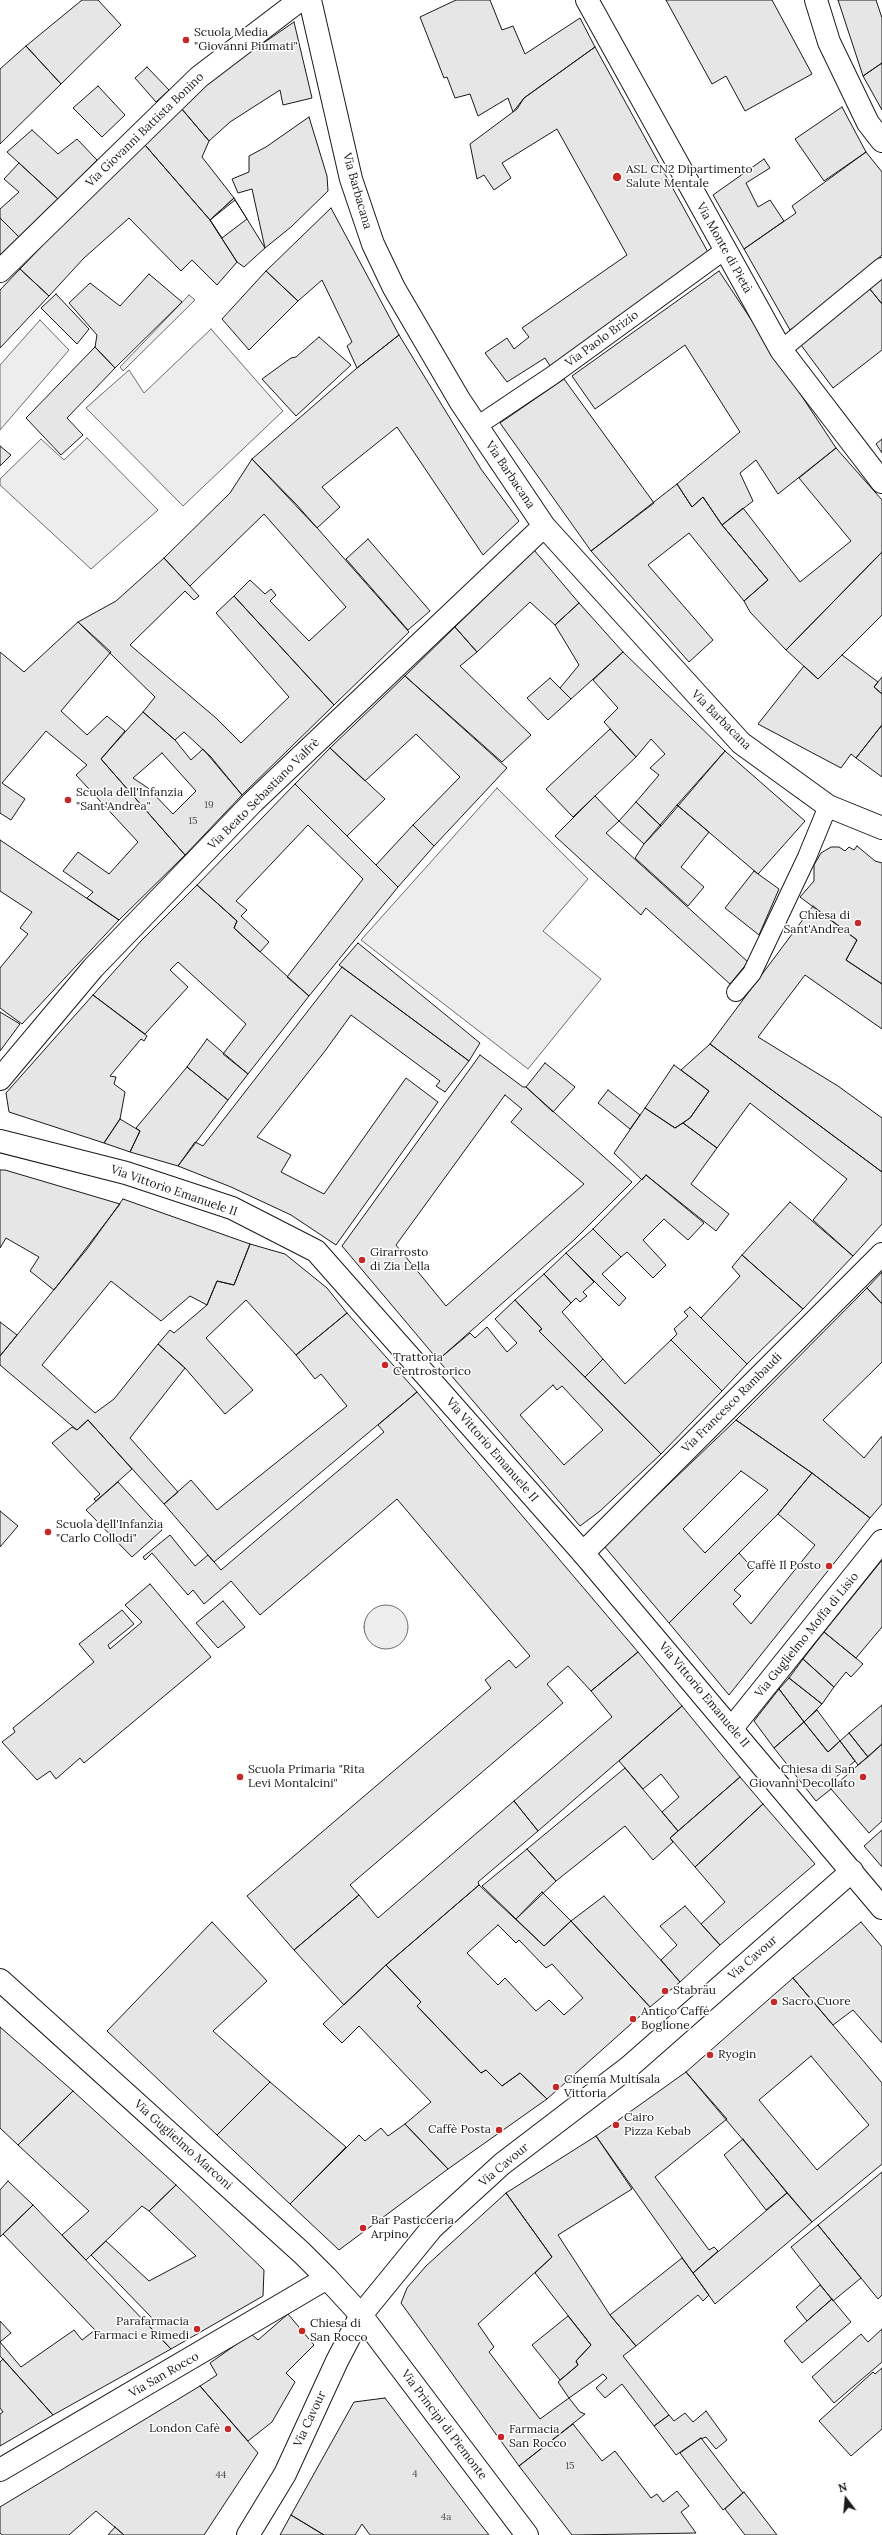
<!DOCTYPE html>
<html>
<head>
<meta charset="utf-8">
<style>
  body { margin:0 }
  #map { position:relative; width:882px; height:2535px; overflow:hidden; background:#fff; font-family:Lora,serif }
  canvas { display:block }
  .north { position:absolute; left:826px; top:2479px; width:40px; height:40px; -webkit-text-stroke:3px #fff; paint-order:stroke; rotate:344deg; font-size:11px; font-weight:700; line-height:16px; text-align:center; color:#1a1a1a }
  .north::after { content:''; display:block; margin:auto; width:14px; height:18px; background:#1a1a1a; clip-path:polygon(50% 0,100% 100%,50% 72%,0 100%) }
</style>
</head>
<body>
<div id="map">
<canvas width="882" height="2535"></canvas>
<div class="north">N</div>
</div>
<script>
const ctx = document.querySelector('canvas').getContext('2d');
ctx.lineJoin = 'round';
function fill(path, color) { ctx.fillStyle = color; ctx.fill(path, 'evenodd'); }
const toPath = rows => new Path2D(rows.map(r => 'M' + r).join(''));
function stroke(path, color, width, dash) { ctx.strokeStyle = color; ctx.lineWidth = width; ctx.lineCap = dash ? 'butt' : 'round'; ctx.setLineDash(dash || []); ctx.stroke(path); }
function write(font, color, halo, rows, align = 'center') {
  ctx.font = font + ' Lora,serif'; ctx.lineWidth = 3; ctx.setLineDash([]); ctx.textBaseline = 'middle'; ctx.strokeStyle = halo; ctx.fillStyle = color; for (const [text, x, y, turn = 0] of rows) {
    ctx.save(); ctx.translate(x, y); ctx.rotate((+turn || 0) * Math.PI / 180); ctx.textAlign = isNaN(turn) ? turn : align; if (halo) ctx.strokeText(text, 0, 0); ctx.fillText(text, 0, 0); ctx.restore();
  }
}
const green = toPath([
  [189,295,195,300,123,371,120,367,189,295],
  [40,320,69,350,0,430,0,365,40,320],
  [211,329,283,411,183,506,86,408,129,370,144,393,211,329],
  [87,438,158,510,91,569,0,485,0,479,41,439,64,460,87,438],
  [497,788,588,879,543,931,601,979,528,1069,361,940,497,788],
  '364 1627a22 22 0 1 1 44 0a22 22 0 1 1-44 0Z'
]);
fill(green, '#ededed');
stroke(green, '#6a6a6a', 1);
const building = toPath([
  [82,0,98,0,121,25,61,84,26,46,82,0],
  [456,0,490,0,502,30,513,26,525,54,580,18,595,47,524,98,513,112,508,98,478,116,470,94,455,98,447,77,444,78,420,17,456,0],
  [666,0,772,0,812,74,745,111,726,76,712,84,666,0],
  [838,0,876,0,882,18,882,63,863,76,838,0],
  [294,22,312,98,283,105,280,90,230,122,209,141,181,108,205,83,294,22],
  [26,46,61,84,0,144,0,69,26,46],
  [595,47,709,254,550,366,545,358,507,382,485,353,507,338,514,349,529,337,522,328,627,255,557,129,502,163,511,178,494,190,484,175,477,179,470,144,517,109,524,98,595,47],
  [882,63,882,110,863,76,882,63],
  [147,67,169,90,156,102,135,78,147,67],
  [98,86,125,115,102,137,73,108,98,86],
  [842,107,866,152,824,181,795,139,842,107],
  [181,108,209,141,202,157,234,198,210,220,145,145,181,108],
  [309,117,327,176,328,191,291,227,265,248,252,189,238,193,232,179,249,172,249,156,266,147,309,117],
  [32,130,58,154,77,139,97,160,58,199,7,152,32,130],
  [145,145,210,220,237,262,217,285,192,260,181,271,129,218,84,258,49,296,20,269,67,220,145,145],
  [866,152,882,172,882,255,804,321,790,330,744,249,796,213,792,206,866,152],
  [764,159,770,168,746,183,758,207,770,200,784,221,744,249,713,195,764,159],
  [19,163,58,199,19,237,0,218,0,209,19,192,4,179,19,163],
  [234,198,265,248,244,267,237,262,210,220,234,198],
  [235,200,247,219,222,238,210,220,235,200],
  [331,208,399,335,357,368,347,346,352,342,322,280,298,301,266,271,331,208],
  [0,218,19,237,0,257,0,218],
  [20,269,49,296,0,348,0,290,20,269],
  [266,271,298,301,249,350,222,319,266,271],
  [719,271,836,448,778,494,756,460,740,473,753,501,722,525,703,497,692,507,677,484,740,432,685,345,595,409,572,376,719,271],
  [149,274,182,302,115,368,95,347,97,335,69,303,90,283,120,306,149,274],
  [882,276,882,304,869,288,882,276],
  [869,288,882,304,882,350,833,388,798,341,869,288],
  [56,294,89,329,77,344,41,308,56,294],
  [399,335,481,469,519,521,483,555,397,427,322,487,340,507,317,528,252,459,357,368,399,335],
  [319,337,351,365,296,416,262,379,291,358,296,357,319,337],
  [95,347,115,368,67,418,83,435,61,455,26,418,95,347],
  [564,379,654,503,591,551,500,423,564,379],
  [882,439,882,453,876,444,882,439],
  [0,446,11,455,0,466,0,446],
  [836,448,882,500,882,552,786,650,750,612,744,601,768,580,722,525,743,508,800,582,851,541,799,478,836,448],
  [252,459,296,504,409,632,334,705,234,596,250,580,265,594,271,589,276,595,270,601,309,641,346,607,264,514,190,586,164,558,230,493,252,459],
  [677,484,692,507,703,497,722,525,768,580,744,601,689,533,648,565,713,640,689,662,591,551,677,484],
  [368,539,430,611,408,630,346,559,368,539],
  [534,550,579,603,555,625,530,602,477,652,455,627,534,550],
  [882,552,882,615,818,679,786,650,882,552],
  [164,558,199,596,194,600,185,591,130,645,216,718,241,743,289,697,216,613,234,596,334,705,242,795,211,757,184,732,175,740,143,712,155,697,78,622,116,601,164,558],
  [579,603,623,652,571,699,560,688,579,665,555,625,579,603],
  [78,622,111,652,61,711,87,735,107,716,125,731,101,759,185,855,119,920,87,898,93,892,63,871,78,852,109,874,138,842,76,775,87,765,46,731,2,783,25,799,11,820,0,813,0,652,24,672,78,622],
  [455,627,477,652,460,666,531,735,502,762,405,676,455,627],
  [623,652,725,751,661,826,636,802,659,775,650,768,665,754,651,739,636,757,604,722,618,708,593,680,623,652],
  [842,655,878,682,874,687,882,694,882,725,856,758,851,754,841,768,758,724,804,666,818,679,842,655],
  [405,676,507,768,434,846,413,825,460,777,416,734,365,781,330,748,405,676],
  [882,677,882,694,874,687,882,677],
  [550,678,571,699,548,720,527,698,550,678],
  [143,712,175,740,191,760,203,749,242,795,185,855,101,759,143,712],
  [162,753,196,791,173,814,148,788,133,778,162,753],
  [882,725,882,777,856,758,882,725],
  [610,729,636,757,573,817,546,789,610,729],
  [330,748,385,799,347,836,295,784,330,748],
  [725,751,805,821,758,874,677,805,725,751],
  [295,784,398,887,309,996,287,977,363,879,308,825,236,901,247,910,241,916,269,942,260,952,234,928,237,921,197,885,295,784],
  [595,796,619,821,606,833,748,962,730,984,646,908,641,915,555,836,595,796],
  [636,802,661,826,644,844,619,821,636,802],
  [677,805,709,832,681,867,704,887,688,906,635,858,644,844,677,805],
  [413,825,434,846,398,887,376,865,413,825],
  [0,840,119,920,22,1024,0,1008,0,968,28,934,20,928,32,912,0,891,0,840],
  [857,846,875,861,882,863,882,984,846,960,857,940,800,897,814,881,814,865,821,853,831,847,839,847,845,851,849,847,854,850,857,846],
  [754,871,779,889,759,935,725,908,754,871],
  [197,885,237,921,234,928,309,996,248,1074,223,1054,246,1024,178,962,170,970,188,987,145,1034,93,995,141,941,197,885],
  [813,906,857,940,846,960,882,984,882,1029,805,975,758,1037,838,1086,882,1118,882,1172,710,1044,813,906],
  [358,943,480,1043,469,1061,339,965,358,943],
  [342,967,469,1061,445,1092,436,1086,440,1081,351,1015,325,1051,257,1137,291,1155,281,1172,324,1194,406,1078,438,1102,336,1245,291,1215,231,1187,178,1166,195,1142,203,1146,342,967],
  [93,995,147,1036,144,1041,141,1039,110,1076,116,1077,114,1084,125,1092,120,1119,104,1143,9,1112,6,1093,93,995],
  [0,1012,20,1024,0,1051,0,1012],
  [207,1039,248,1074,228,1100,187,1067,207,1039],
  [710,1044,882,1172,882,1224,853,1256,813,1220,847,1179,750,1103,717,1148,683,1123,690,1118,709,1091,681,1070,710,1044],
  [480,1055,523,1087,526,1087,632,1182,574,1240,438,1360,342,1246,480,1055],
  [505,1095,522,1109,511,1122,584,1184,446,1306,396,1245,505,1095],
  [545,1063,575,1087,553,1112,526,1087,545,1063],
  [674,1065,709,1091,690,1118,675,1128,645,1108,674,1065],
  [187,1067,228,1100,178,1166,130,1152,140,1131,136,1128,187,1067],
  [608,1090,640,1115,630,1129,598,1103,608,1090],
  [645,1108,675,1128,683,1123,717,1148,691,1184,729,1214,716,1231,646,1175,642,1180,614,1153,645,1108],
  [120,1119,140,1131,130,1152,104,1143,120,1119],
  [0,1170,5,1170,120,1204,54,1290,30,1271,39,1257,6,1238,0,1248,0,1170],
  [646,1175,704,1223,688,1240,664,1219,643,1240,666,1265,653,1278,627,1252,621,1257,593,1229,646,1175],
  [123,1199,250,1244,234,1285,217,1281,207,1305,190,1296,161,1321,111,1281,42,1365,95,1413,114,1399,158,1344,185,1368,130,1438,178,1492,164,1504,88,1420,77,1430,0,1365,0,1356,87,1249,123,1199],
  [790,1202,853,1256,803,1309,742,1255,790,1202],
  [593,1229,621,1257,602,1274,626,1298,619,1306,566,1253,593,1229],
  [250,1244,285,1254,327,1288,347,1313,296,1355,246,1300,206,1338,253,1390,225,1414,185,1368,158,1344,170,1330,174,1333,207,1305,217,1281,234,1285,250,1244],
  [566,1253,594,1282,583,1292,587,1296,580,1302,576,1298,571,1303,544,1274,566,1253],
  [742,1255,803,1309,747,1364,701,1318,740,1276,732,1267,742,1255],
  [882,1272,882,1304,867,1288,882,1272],
  [544,1274,571,1303,562,1312,603,1359,585,1377,539,1331,542,1329,515,1300,544,1274],
  [867,1288,882,1304,882,1362,823,1420,864,1458,882,1436,882,1504,870,1518,812,1473,736,1420,867,1288],
  [515,1300,542,1329,539,1331,661,1454,600,1511,580,1526,438,1360,470,1333,475,1338,487,1327,507,1352,517,1343,495,1319,515,1300],
  [553,1385,557,1390,562,1386,603,1430,564,1465,520,1415,553,1385],
  [690,1307,747,1364,722,1391,671,1340,677,1334,674,1329,688,1316,684,1312,690,1307],
  [347,1313,417,1392,214,1562,164,1504,191,1480,217,1510,347,1406,321,1374,315,1379,296,1355,347,1313],
  [0,1322,17,1335,0,1356,0,1322],
  [671,1340,722,1391,661,1454,585,1377,603,1359,625,1384,671,1340],
  [417,1392,638,1652,591,1691,568,1666,547,1684,563,1703,350,1885,359,1895,294,1950,247,1896,491,1688,485,1680,509,1660,516,1668,530,1656,397,1499,260,1615,231,1581,204,1604,193,1590,188,1595,152,1553,145,1560,143,1557,170,1535,195,1566,208,1555,221,1570,384,1432,378,1425,417,1392],
  [88,1420,132,1469,96,1501,94,1499,100,1494,52,1443,72,1427,77,1430,88,1420],
  [736,1420,812,1473,778,1514,669,1623,604,1546,736,1420],
  [741,1471,768,1490,705,1553,683,1529,741,1471],
  [812,1473,870,1518,729,1695,669,1623,739,1553,754,1570,734,1590,741,1596,733,1604,751,1624,815,1545,778,1514,812,1473],
  [118,1482,162,1530,132,1557,86,1510,118,1482],
  [0,1511,18,1526,0,1547,0,1511],
  [882,1560,882,1627,856,1658,824,1632,882,1560],
  [150,1584,211,1657,84,1763,80,1758,56,1779,50,1771,37,1780,2,1742,15,1732,13,1728,94,1662,79,1644,122,1610,134,1624,108,1645,110,1649,142,1622,125,1605,150,1584],
  [223,1601,245,1627,218,1648,196,1623,223,1601],
  [824,1632,863,1664,851,1677,846,1672,834,1687,803,1659,824,1632],
  [638,1652,682,1706,538,1831,514,1801,612,1717,591,1691,638,1652],
  [803,1659,834,1687,822,1704,789,1678,803,1659],
  [789,1678,822,1704,804,1722,779,1689,789,1678],
  [779,1689,804,1722,774,1748,754,1721,779,1689],
  [882,1705,882,1744,868,1757,849,1733,882,1705],
  [682,1706,740,1777,678,1831,662,1812,679,1797,661,1774,643,1789,619,1761,682,1706],
  [817,1710,840,1741,828,1752,804,1722,817,1710],
  [804,1722,828,1752,840,1741,855,1761,828,1784,831,1789,816,1801,774,1748,804,1722],
  [849,1733,868,1757,858,1765,840,1741,849,1733],
  [882,1744,882,1821,869,1833,831,1789,882,1744],
  [625,1768,678,1831,670,1838,673,1842,653,1860,625,1826,556,1881,527,1849,625,1768],
  [740,1777,763,1804,695,1867,670,1838,740,1777],
  [514,1801,538,1831,478,1882,479,1885,386,1965,344,2005,294,1950,359,1895,378,1918,514,1801],
  [763,1804,815,1864,720,1945,701,1924,725,1902,695,1867,763,1804],
  [882,1830,882,1867,864,1846,882,1830],
  [527,1849,556,1881,516,1919,482,1886,527,1849],
  [479,1885,544,1946,571,1921,650,2007,547,2099,520,2073,502,2086,486,2070,481,2073,417,2006,421,2002,386,1965,479,1885],
  [498,1925,516,1943,519,1940,546,1968,552,1964,583,1998,564,2015,549,2000,536,2011,505,1978,498,1985,467,1953,498,1925],
  [542,1892,571,1921,544,1946,516,1919,542,1892],
  [604,1896,680,1982,650,2007,571,1921,604,1896],
  [685,1906,720,1945,680,1982,661,1960,677,1945,660,1926,685,1906],
  [212,1922,267,1981,213,2031,270,2082,217,2135,107,2031,212,1922],
  [861,1922,882,1947,882,2043,853,2010,833,2025,793,1978,861,1922],
  [386,1965,421,2002,417,2006,481,2073,486,2070,502,2086,520,2073,547,2099,448,2169,405,2124,431,2102,359,2026,342,2043,323,2024,386,1965],
  [793,1978,882,2083,882,2164,812,2222,686,2072,793,1978],
  [811,2056,869,2125,817,2170,759,2100,811,2056],
  [0,2027,73,2091,18,2145,0,2128,0,2027],
  [686,2072,727,2119,655,2177,709,2250,714,2247,718,2251,693,2273,596,2136,686,2072],
  [270,2082,346,2147,290,2204,217,2135,270,2082],
  [73,2091,176,2185,149,2211,142,2206,86,2260,62,2235,89,2211,18,2145,73,2091],
  [405,2124,448,2169,339,2250,290,2204,359,2135,365,2141,381,2128,388,2136,405,2124],
  [596,2136,632,2189,558,2235,610,2315,636,2346,623,2356,669,2415,654,2426,622,2384,605,2398,596,2388,607,2378,603,2374,569,2398,558,2382,578,2365,576,2361,591,2345,535,2273,552,2257,506,2193,596,2136],
  [743,2139,787,2193,766,2210,724,2155,743,2139],
  [882,2172,882,2295,878,2299,818,2225,882,2172],
  [8,2181,33,2205,0,2237,0,2190,8,2181],
  [176,2185,264,2270,263,2296,171,2349,147,2324,153,2319,91,2255,106,2241,149,2281,196,2256,149,2211,176,2185],
  [506,2193,552,2257,478,2324,494,2347,489,2352,540,2419,569,2398,580,2412,585,2414,519,2466,401,2303,407,2288,426,2266,506,2193],
  [787,2193,812,2222,715,2304,693,2273,787,2193],
  [33,2205,171,2349,53,2415,0,2356,0,2321,11,2333,0,2342,21,2367,74,2330,82,2340,95,2330,3,2234,33,2205],
  [818,2225,861,2278,833,2301,791,2247,818,2225],
  [682,2258,709,2295,703,2301,698,2295,636,2346,610,2315,682,2258],
  [820,2285,832,2299,807,2321,796,2307,820,2285],
  [832,2299,851,2322,802,2363,784,2341,832,2299],
  [288,2314,314,2345,286,2373,295,2382,272,2422,248,2441,200,2386,217,2375,210,2363,251,2334,258,2340,288,2314],
  [568,2316,591,2345,576,2361,578,2365,560,2380,532,2345,568,2316],
  [882,2329,882,2362,834,2403,812,2377,861,2334,868,2342,882,2329],
  [3,2359,53,2415,0,2446,0,2414,3,2412,0,2408,0,2362,3,2359],
  [882,2368,882,2429,851,2456,819,2421,873,2372,875,2374,882,2368],
  [200,2386,258,2453,204,2535,124,2535,96,2511,69,2535,2,2535,0,2533,0,2507,200,2386],
  [385,2398,478,2521,489,2535,370,2535,362,2524,355,2535,324,2535,291,2515,354,2402,385,2398],
  [706,2411,727,2440,716,2449,706,2437,701,2439,701,2438,676,2455,654,2426,669,2415,674,2421,685,2413,693,2422,706,2411],
  [573,2424,602,2461,615,2451,651,2498,657,2494,663,2502,677,2491,689,2506,681,2512,696,2533,572,2535,519,2466,573,2424],
  [701,2438,743,2493,723,2510,680,2453,701,2438],
  [744,2492,777,2535,745,2535,725,2509,744,2492],
  [291,2515,324,2535,280,2535,291,2515],
  [115,2527,124,2535,108,2535,115,2527]
]);
fill(building, '#e6e6e6');
stroke(building, '#1a1a1a', 1);
const service = toPath([
  [781,350,882,267],
  [477,426,553,375,725,250],
  [736,992,752,973,807,857,828,806]
]);
const pedestrian = toPath([
  [583,1553,882,1908],
  [732,1728,882,1541],
  [248,2535,285,2474,337,2361,361,2315,432,2228,502,2164,629,2067,852,1871]
]);
const minor = toPath([
  [310,0,351,179,373,244,394,288,460,401,544,526,741,743,828,806,882,828],
  [587,0,781,350,882,482],
  [816,0,829,42,868,123,882,141],
  [0,271,199,77,300,0],
  [0,1079,93,968,253,802,544,526],
  [0,1141,126,1173,232,1208,316,1251,583,1553,882,1254],
  [0,1980,302,2253,327,2278,361,2315,527,2535],
  [0,2470,327,2278]
]);
stroke(service, '#1a1a1a', 20);
stroke(pedestrian, '#1a1a1a', 24);
stroke(minor, '#1a1a1a', 24);
stroke(service, '#fff', 18);
stroke(pedestrian, '#fff', 22);
stroke(minor, '#fff', 22);
for (const [x, y, r, color] of [
  [186,40,4,"#c62828"],
  [617,177,5,"#c62828"],
  [68,800,4,"#c62828"],
  [858,923,4,"#c62828"],
  [362,1260,4,"#c62828"],
  [385,1365,4,"#c62828"],
  [48,1532,4,"#c62828"],
  [829,1566,4,"#c62828"],
  [240,1777,4,"#c62828"],
  [863,1777,4,"#c62828"],
  [665,1991,4,"#c62828"],
  [774,2002,4,"#c62828"],
  [633,2019,4,"#c62828"],
  [710,2055,4,"#c62828"],
  [556,2087,4,"#c62828"],
  [616,2125,4,"#c62828"],
  [499,2130,4,"#c62828"],
  [363,2228,4,"#c62828"],
  [197,2329,4,"#c62828"],
  [302,2331,4,"#c62828"],
  [228,2429,4,"#c62828"],
  [501,2437,4,"#c62828"]
]) { const dot = new Path2D(); dot.arc(x, y, r, 0, 2 * Math.PI); ctx.fillStyle = color; ctx.fill(dot); stroke(dot, '#fff', 1.5); }
write('10px', '#4d4d4d', null, [
  ["19",209,805],
  ["15",193,821],
  ["15",570,2466],
  ["4",415,2474],
  ["44",221,2475],
  ["4a",446,2517]
]);
write('12px', '#1a1a1a', '#fff', [
  ["Scuola Media",194,33],
  ["\"Giovanni Piumati\"",194,47],
  ["ASL CN2 Dipartimento",626,170],
  ["Salute Mentale",626,184],
  ["Scuola dell'Infanzia",76,793],
  ["\"Sant'Andrea\"",76,807],
  ["Chiesa di",850,916,"right"],
  ["Sant'Andrea",850,930,"right"],
  ["Girarrosto",370,1253],
  ["di Zia Lella",370,1267],
  ["Trattoria",393,1358],
  ["Centrostorico",393,1372],
  ["Scuola dell'Infanzia",56,1525],
  ["\"Carlo Collodi\"",56,1539],
  ["Caffè Il Posto",821,1566,"right"],
  ["Scuola Primaria \"Rita",248,1770],
  ["Levi Montalcini\"",248,1784],
  ["Chiesa di San",855,1770,"right"],
  ["Giovanni Decollato",855,1784,"right"],
  ["Stabräu",673,1991],
  ["Sacro Cuore",782,2002],
  ["Antico Caffé",641,2012],
  ["Boglione",641,2026],
  ["Ryogin",718,2055],
  ["Cinema Multisala",564,2080],
  ["Vittoria",564,2094],
  ["Cairo",624,2118],
  ["Pizza Kebab",624,2132],
  ["Caffè Posta",491,2130,"right"],
  ["Bar Pasticceria",371,2221],
  ["Arpino",371,2235],
  ["Parafarmacia",189,2322,"right"],
  ["Farmaci e Rimedi",189,2336,"right"],
  ["Chiesa di",310,2324],
  ["San Rocco",310,2338],
  ["London Cafè",220,2429,"right"],
  ["Farmacia",509,2430],
  ["San Rocco",509,2444]
], 'left');
write('12px', '#1a1a1a', '#fff', [
  ["Via Giovanni Battista Bonino",145,130,-44],
  ["Via Barbacana",357,191,74],
  ["Via Monte di Pietà",724,248,61],
  ["Via Paolo Brizio",602,339,-36],
  ["Via Barbacana",510,475,56],
  ["Via Barbacana",721,720,45],
  ["Via Beato Sebastiano Valfrè",264,794,-45],
  ["Via Vittorio Emanuele II",174,1191,19],
  ["Via Francesco Rambaudi",732,1403,-45],
  ["Via Vittorio Emanuele II",492,1450,49],
  ["Via Guglielmo Moffa di Lisio",807,1635,-51],
  ["Via Vittorio Emanuele II",704,1695,50],
  ["Via Cavour",753,1958,-41],
  ["Via Guglielmo Marconi",183,2145,42],
  ["Via Cavour",504,2165,-40],
  ["Via San Rocco",164,2375,-30],
  ["Via Cavour",310,2419,-65],
  ["Via Principi di Piemonte",444,2425,53]
]);
</script>
</body>
</html>
